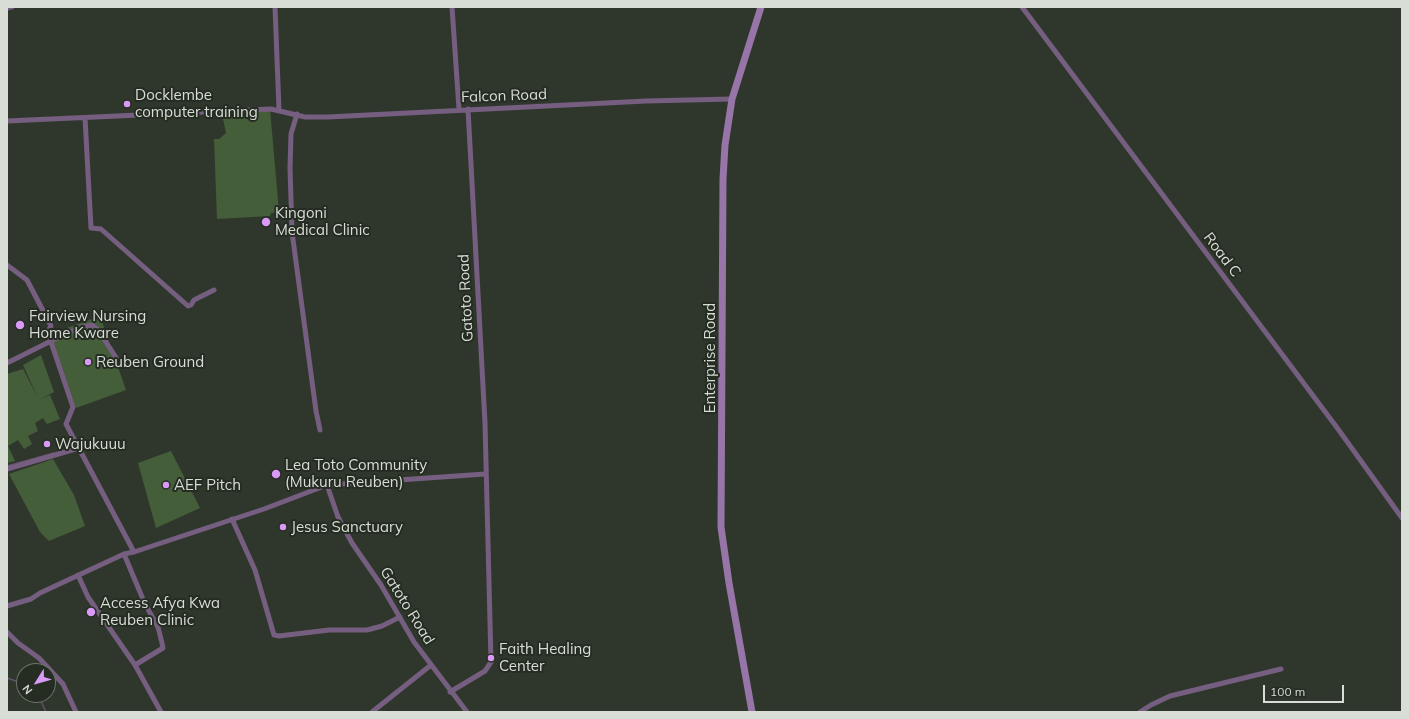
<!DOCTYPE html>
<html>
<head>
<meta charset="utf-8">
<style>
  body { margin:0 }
  #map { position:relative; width:1409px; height:719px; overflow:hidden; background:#2f372c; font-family:Mulish,sans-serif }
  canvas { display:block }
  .frame { position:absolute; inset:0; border:8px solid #d8ddd6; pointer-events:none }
  .north { position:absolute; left:16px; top:663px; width:40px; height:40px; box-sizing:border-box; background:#252d22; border:1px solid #6d736a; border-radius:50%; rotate:233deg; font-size:11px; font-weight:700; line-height:16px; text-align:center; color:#d8ddd6 }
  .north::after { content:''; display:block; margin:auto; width:14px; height:18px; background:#d99af7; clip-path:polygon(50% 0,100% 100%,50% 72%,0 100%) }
  .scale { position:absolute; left:1263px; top:685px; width:81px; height:18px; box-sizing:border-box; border:2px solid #d8ddd6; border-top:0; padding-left:5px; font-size:12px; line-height:14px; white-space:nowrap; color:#d8ddd6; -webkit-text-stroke:3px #252d22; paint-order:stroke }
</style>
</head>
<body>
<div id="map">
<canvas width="1409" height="719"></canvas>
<div class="frame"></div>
<div class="north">N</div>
<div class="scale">100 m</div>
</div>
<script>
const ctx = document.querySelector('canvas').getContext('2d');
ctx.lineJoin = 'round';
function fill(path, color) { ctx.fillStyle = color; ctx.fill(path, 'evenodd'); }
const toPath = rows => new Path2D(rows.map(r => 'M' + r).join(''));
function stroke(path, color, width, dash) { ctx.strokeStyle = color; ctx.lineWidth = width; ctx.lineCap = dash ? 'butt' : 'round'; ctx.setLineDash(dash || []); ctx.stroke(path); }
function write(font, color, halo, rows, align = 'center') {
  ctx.font = font + ' Mulish,sans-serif'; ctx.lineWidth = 4; ctx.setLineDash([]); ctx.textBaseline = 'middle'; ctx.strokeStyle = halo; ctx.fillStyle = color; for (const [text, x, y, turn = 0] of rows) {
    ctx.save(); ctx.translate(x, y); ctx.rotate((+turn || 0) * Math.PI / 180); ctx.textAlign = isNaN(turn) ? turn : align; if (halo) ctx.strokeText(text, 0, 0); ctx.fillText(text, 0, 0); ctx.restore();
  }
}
fill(toPath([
  [270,109,279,212,271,213,270,216,217,219,214,139,219,139,226,133,222,114],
  [100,316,126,390,76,408,50,334],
  [41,355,54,392,39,400,50,395,60,419,47,424,43,418,35,423,38,431,28,436,32,444,24,449,18,440,8,446,15,461,7,463,7,374,23,369,38,398,23,365],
  [171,451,200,508,156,528,138,463],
  [53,459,74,495,85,526,49,541,40,532,9,474]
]), '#455e3a');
stroke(toPath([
  [7,466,54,453],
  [7,678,24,684],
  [38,695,46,712]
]), '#625269', 1.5);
stroke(toPath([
  [275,7,279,110],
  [452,7,459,109],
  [1022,7,1338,429,1402,518],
  [7,8,12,7],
  [297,114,291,134,290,168,292,232,316,411,320,430],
  [85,118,91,228,101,229,188,306,191,305,194,300,214,290],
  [7,121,271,109,305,117,328,117,646,101,732,99],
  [7,265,27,280,50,324,51,326,48,331,51,342,73,407,66,424,134,552,264,509,327,485,485,474],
  [7,363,65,334,82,327,92,325,98,330,117,359],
  [7,469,79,448],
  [327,485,338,517,352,543,381,585,414,642,467,712],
  [232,519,255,570,274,635,279,636,329,630,367,630,382,626,400,617],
  [124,554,145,604,158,627,162,643,163,648,135,665],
  [78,575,88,597,135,665,161,712],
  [7,606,31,599,40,593,124,554,134,552],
  [7,632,18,643,39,658,63,684,76,712],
  [450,692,485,671,491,662,485,423,468,109],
  [372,712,431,665],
  [1140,712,1151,705,1170,696,1281,669]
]), '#755e80', 5);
stroke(toPath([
  [752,712,729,583,721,527,723,179,725,145,732,99,761,7]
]), '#9875a9', 7);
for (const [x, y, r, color] of [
  [127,104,4,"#d99af7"],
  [266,222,5,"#d99af7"],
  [20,325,5,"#d99af7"],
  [88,362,4,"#d99af7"],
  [47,444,4,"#d99af7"],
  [276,474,5,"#d99af7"],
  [166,485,4,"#d99af7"],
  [283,527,4,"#d99af7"],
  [91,612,5,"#d99af7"],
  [491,658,4,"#d99af7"]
]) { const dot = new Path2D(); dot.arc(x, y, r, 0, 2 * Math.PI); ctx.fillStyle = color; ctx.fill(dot); stroke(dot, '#252d22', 1.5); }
write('15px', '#d8ddd6', '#252d22', [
  ["Docklembe",135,95],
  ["computer training",135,112],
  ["Kingoni",275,213],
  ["Medical Clinic",275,230],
  ["Fairview Nursing",29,316],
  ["Home Kware",29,333],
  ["Reuben Ground",96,362],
  ["Wajukuuu",55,444],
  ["Lea Toto Community",285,465],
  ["(Mukuru Reuben)",285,482],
  ["AEF Pitch",174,485],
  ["Jesus Sanctuary",291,527],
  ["Access Afya Kwa",100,603],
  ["Reuben Clinic",100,620],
  ["Faith Healing",499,649],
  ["Center",499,666]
], 'left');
write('15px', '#d8ddd6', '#252d22', [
  ["Falcon Road",504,96,-2],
  ["Road C",1222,255,53],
  ["Gatoto Road",466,298,-93],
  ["Enterprise Road",710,358,-90],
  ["Gatoto Road",407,606,58]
]);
</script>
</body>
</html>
